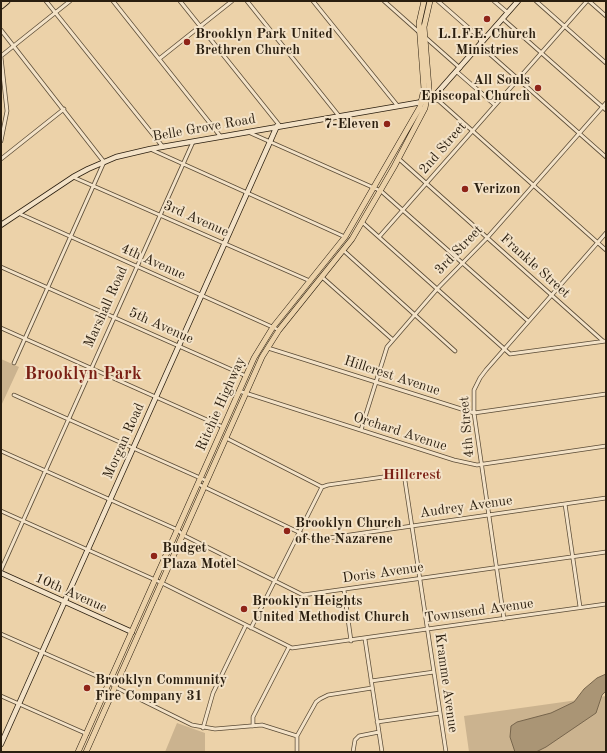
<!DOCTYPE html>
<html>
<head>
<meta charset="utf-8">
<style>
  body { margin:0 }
  #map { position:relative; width:607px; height:753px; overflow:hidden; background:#ecd2a9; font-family:"Old Standard TT",serif }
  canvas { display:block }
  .frame { position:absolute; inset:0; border:2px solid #2a1e0f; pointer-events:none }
</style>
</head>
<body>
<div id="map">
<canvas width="607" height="753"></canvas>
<div class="frame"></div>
</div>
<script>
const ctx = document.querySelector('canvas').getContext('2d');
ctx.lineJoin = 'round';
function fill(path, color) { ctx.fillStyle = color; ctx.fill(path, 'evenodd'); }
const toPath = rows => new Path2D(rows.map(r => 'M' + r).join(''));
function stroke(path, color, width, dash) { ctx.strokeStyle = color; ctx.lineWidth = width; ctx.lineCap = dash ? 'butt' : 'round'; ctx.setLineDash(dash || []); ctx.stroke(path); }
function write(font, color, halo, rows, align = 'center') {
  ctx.font = font + ' "Old Standard TT",serif'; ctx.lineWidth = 4; ctx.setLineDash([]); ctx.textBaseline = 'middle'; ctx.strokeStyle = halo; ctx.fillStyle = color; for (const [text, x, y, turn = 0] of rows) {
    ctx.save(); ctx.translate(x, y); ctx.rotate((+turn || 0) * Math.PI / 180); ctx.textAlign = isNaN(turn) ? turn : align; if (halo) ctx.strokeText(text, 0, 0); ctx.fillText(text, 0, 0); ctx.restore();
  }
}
fill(toPath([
  [1,359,19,367,1,406],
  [606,696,606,752,469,752,464,716],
  [177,723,205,733,205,752,165,752]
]), '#cbb38f');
const water = toPath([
  [606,674,606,691,602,695,596,713,546,747,536,752,515,752,510,737,511,726,517,722,551,713,574,702,584,689,597,678,606,674]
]);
fill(water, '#aa9575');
stroke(water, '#77654c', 1);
const street = toPath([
  [46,1,163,147],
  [113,1,221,137],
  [180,1,280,126],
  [247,1,339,116],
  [313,1,397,105],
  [384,1,420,33],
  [438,1,479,37,483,48,606,157],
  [494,1,508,13],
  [536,1,606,63],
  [589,1,606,16],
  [503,19,606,110],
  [1,30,104,162,14,363],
  [426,38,460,68],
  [1,56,70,1],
  [1,57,7,111,1,141],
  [159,59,232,1],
  [456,71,495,105],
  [428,98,439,101,606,250],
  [248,132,381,191,528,321],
  [150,149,345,237],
  [1,159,64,109],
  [399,159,603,341],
  [73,177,310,281],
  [18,213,279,330],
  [362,222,510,354,606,341],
  [379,237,587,1],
  [344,251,455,351],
  [1,267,246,376],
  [322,277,393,340],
  [1,328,223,427],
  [268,348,474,413,606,394],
  [239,391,454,460,477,465,606,446],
  [14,395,207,481],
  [361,430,387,347,438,288,487,238,606,103],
  [226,438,322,487,328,485,404,474,446,752],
  [1,451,178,530,183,535,303,595,606,552],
  [198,484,315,540,606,498],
  [565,504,580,607],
  [1,511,162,583,292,648,606,604],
  [1,570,193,142],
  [344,590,351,641],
  [504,619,474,413,474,390,480,378,486,370,606,233],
  [251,628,322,487],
  [1,634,110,682,115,687,192,725,215,729,262,725,297,736],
  [365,639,382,752],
  [371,681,434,672],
  [1,696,87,734],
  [377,722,440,713],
  [253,726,253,717,289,647],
  [203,728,213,693,246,625],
  [297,752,297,736,316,702,320,699,328,695,372,688],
  [353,752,355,740,359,736,379,732]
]);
const secondary = toPath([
  [1,225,73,177,88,169,116,157,150,149,422,102,437,93,518,1],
  [1,573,132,632],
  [1,744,277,126]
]);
const primary = toPath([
  [78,752,254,358,273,327,345,237,420,107,424,89,419,23,424,1],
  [86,752,262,357,279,330,352,239,394,167,425,108,429,88,424,27,430,1]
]);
const highway = toPath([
  [1,6,7,1]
]);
stroke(street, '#5a4b36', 4.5);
stroke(secondary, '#2a1e0f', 6);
stroke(primary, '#2a1e0f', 6);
stroke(highway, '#2a1e0f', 7);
stroke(street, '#f3e2c7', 3);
stroke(secondary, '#f3e2c7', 4.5);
stroke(primary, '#ecd2a9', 5);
stroke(highway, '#ecd2a9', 5.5);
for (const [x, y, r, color] of [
  [487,19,4,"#8f2418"],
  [187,42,4,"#8f2418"],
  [538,88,4,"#8f2418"],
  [387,124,4,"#8f2418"],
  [465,189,4,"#8f2418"],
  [287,531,4,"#8f2418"],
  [154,556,4,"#8f2418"],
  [244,609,4,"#8f2418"],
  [87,688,4,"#8f2418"]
]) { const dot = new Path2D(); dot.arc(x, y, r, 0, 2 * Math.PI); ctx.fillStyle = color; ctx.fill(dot); stroke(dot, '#f3e2c7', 1.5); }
write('bold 14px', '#2a1e0f', '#f3e2c7', [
  ["Brooklyn Park United",195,34],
  ["Brethren Church",195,50],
  ["L.I.F.E. Church",487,34,"center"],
  ["Ministries",487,50,"center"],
  ["All Souls",530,80,"right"],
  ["Episcopal Church",530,96,"right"],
  ["7-Eleven",379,124,"right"],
  ["Verizon",473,189],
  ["Brooklyn Church",295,523],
  ["of the Nazarene",295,539],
  ["Budget",162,548],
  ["Plaza Motel",162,564],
  ["Brooklyn Heights",252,601],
  ["United Methodist Church",252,617],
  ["Brooklyn Community",95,680],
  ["Fire Company 31",95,696]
], 'left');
write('14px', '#2a1e0f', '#f3e2c7', [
  ["Belle Grove Road",204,128,-10],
  ["2nd Street",443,148,-49],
  ["3rd Avenue",196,219,24],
  ["3rd Street",459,250,-46],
  ["4th Avenue",153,262,24],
  ["Frankle Street",535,266,42],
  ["Marshall Road",106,307,-66],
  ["5th Avenue",161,326,24],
  ["Hillcrest Avenue",392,376,18],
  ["Ritchie Highway",221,404,-66],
  ["4th Street",467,427,-95],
  ["Orchard Avenue",400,432,18],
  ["Morgan Road",124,441,-66],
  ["Audrey Avenue",466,507,-8],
  ["Doris Avenue",383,573,-8],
  ["10th Avenue",71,593,24],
  ["Townsend Avenue",479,611,-8],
  ["Kramme Avenue",446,683,82]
]);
write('bold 15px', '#7a1f14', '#f3e2c7', [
  ["Hillcrest",412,475]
]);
write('bold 18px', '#7a1f14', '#f3e2c7', [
  ["Brooklyn Park",83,374]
]);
</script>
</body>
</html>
